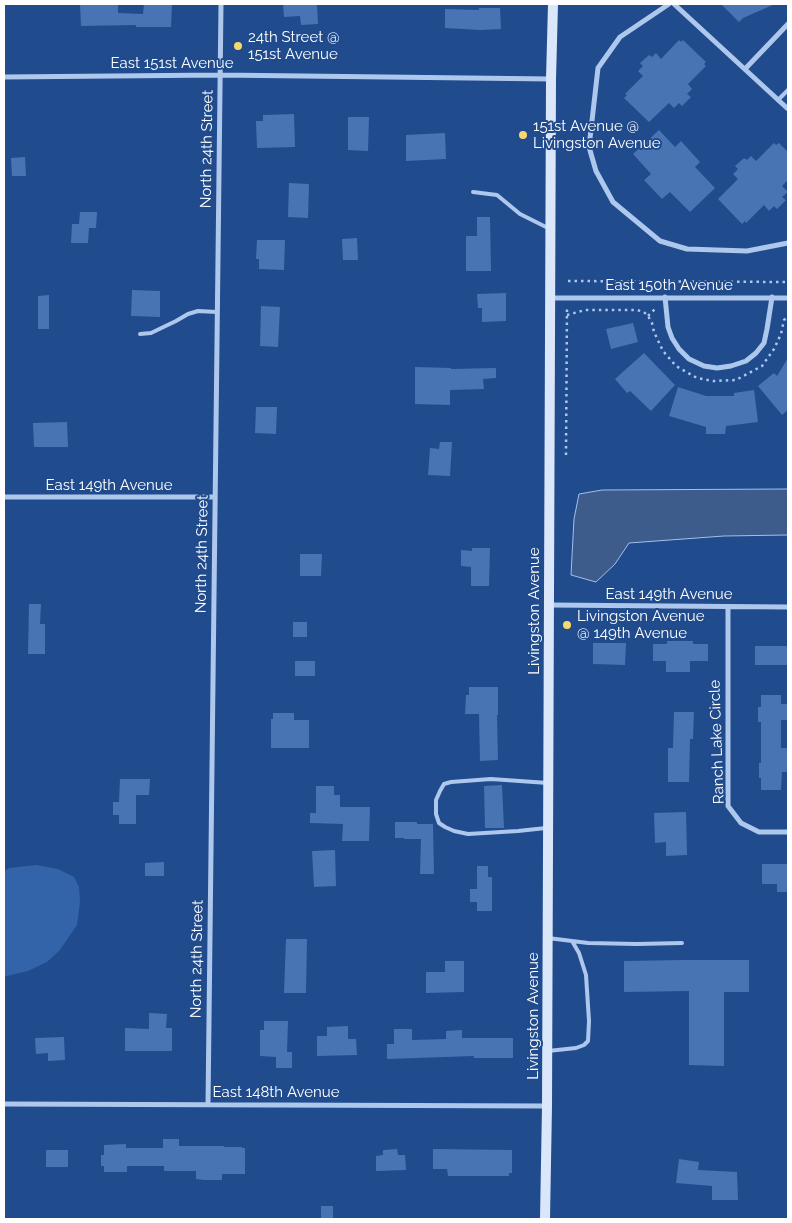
<!DOCTYPE html>
<html>
<head>
<meta charset="utf-8">
<style>
  body { margin:0 }
  #map { position:relative; width:792px; height:1223px; overflow:hidden; background:#204b8d; font-family:Raleway,sans-serif }
  canvas { display:block }
  .frame { position:absolute; inset:0; border:5px solid #fff; pointer-events:none }
</style>
</head>
<body>
<div id="map">
<canvas width="792" height="1223"></canvas>
<div class="frame"></div>
</div>
<script>
const ctx = document.querySelector('canvas').getContext('2d');
ctx.lineJoin = 'round';
function fill(path, color) { ctx.fillStyle = color; ctx.fill(path, 'evenodd'); }
const toPath = rows => new Path2D(rows.map(r => 'M' + r).join(''));
function stroke(path, color, width, dash) { ctx.strokeStyle = color; ctx.lineWidth = width; ctx.lineCap = dash ? 'butt' : 'round'; ctx.setLineDash(dash || []); ctx.stroke(path); }
function write(font, color, halo, rows, align = 'center') {
  ctx.font = font + ' Raleway,sans-serif'; ctx.lineWidth = 4; ctx.setLineDash([]); ctx.textBaseline = 'middle'; ctx.strokeStyle = halo; ctx.fillStyle = color; for (const [text, x, y, turn = 0] of rows) {
    ctx.save(); ctx.translate(x, y); ctx.rotate((+turn || 0) * Math.PI / 180); ctx.textAlign = isNaN(turn) ? turn : align; if (halo) ctx.strokeText(text, 0, 0); ctx.fillText(text, 0, 0); ctx.restore();
  }
}
fill(toPath([
  [36,865,58,869,74,877,79,887,80,902,77,925,60,950,47,962,28,971,7,976,4,976,4,871,9,868]
]), '#3364aa');
const water = toPath([
  [788,489,788,535,724,536,629,543,615,564,596,582,571,575,574,519,579,494,602,490,788,489]
]);
fill(water, '#3d5c8c');
stroke(water, '#a1c1ed', 1);
fill(toPath([
  [80,4,118,5,118,13,143,14,144,4,172,4,171,27,136,27,136,25,81,26],
  [283,4,309,4,309,5,317,5,318,24,301,25,300,16,284,17],
  [721,4,775,4,743,18,739,22],
  [479,8,500,8,501,29,480,30,445,28,445,9,479,10],
  [679,40,681,42,683,40,706,62,704,64,706,66,688,84,692,89,687,94,691,97,682,106,679,103,674,108,669,103,649,122,624,98,627,95,625,94,643,76,638,71,643,66,640,63,649,55,652,57,656,53,661,59],
  [294,114,295,147,257,148,256,121,263,121,263,115],
  [348,117,369,117,368,151,348,150],
  [659,130,675,147,681,141,700,162,695,167,715,188,690,212,670,192,662,199,644,180,651,174,633,154],
  [445,133,446,159,406,161,406,135],
  [774,143,776,145,779,143,788,152,788,180,782,186,788,192,782,197,786,200,777,209,774,206,769,211,764,205,746,223,745,221,742,224,718,199,738,179,733,174,738,169,735,166,744,158,747,160,751,156,756,161],
  [25,157,26,176,12,176,11,158],
  [289,183,309,184,308,218,288,217],
  [80,212,97,212,96,228,89,228,88,243,71,243,72,224,79,224],
  [477,217,490,217,491,271,466,271,466,236,477,236],
  [357,238,358,260,343,260,342,239],
  [257,240,285,240,284,270,259,269,259,259,256,259],
  [132,290,160,291,160,317,131,316],
  [506,293,506,321,482,322,482,308,478,308,477,294],
  [49,295,49,329,38,329,38,296],
  [261,306,280,307,278,347,260,346],
  [633,323,638,342,611,349,606,329],
  [644,353,675,385,651,411,630,391,627,393,615,379],
  [788,358,788,410,782,415,758,386,774,373,777,376],
  [415,367,451,368,451,369,496,368,496,378,483,379,484,389,450,390,450,405,415,404],
  [678,387,706,396,734,396,734,393,754,390,758,422,726,426,725,434,706,434,706,427,669,416],
  [256,407,277,407,276,434,255,433],
  [67,422,68,447,34,447,33,423],
  [440,442,452,442,450,476,428,475,430,448,439,449],
  [472,548,490,548,489,586,471,586,471,567,461,566,461,550,472,551],
  [300,554,322,554,321,576,300,576],
  [29,604,41,604,40,624,45,624,45,654,28,654],
  [293,622,307,622,307,637,293,637],
  [667,641,693,641,693,644,708,644,708,661,690,661,690,672,666,672,666,661,653,661,653,644,667,644],
  [593,643,626,643,625,665,593,664],
  [755,646,788,646,788,665,755,665],
  [295,661,315,661,315,676,295,676],
  [469,687,498,687,498,715,497,715,498,760,480,761,479,714,465,714,466,695,469,695],
  [761,695,781,695,781,704,788,704,788,720,781,720,781,748,788,748,788,772,782,772,781,790,761,790,761,778,759,778,759,763,761,763,761,722,758,722,758,707,761,707],
  [674,712,694,712,693,739,690,739,689,782,668,782,668,748,673,748],
  [273,713,294,713,294,720,309,720,309,748,271,748,271,719,273,719],
  [120,779,150,779,149,795,136,795,136,824,119,824,119,815,113,815,113,802,119,802],
  [502,785,504,828,485,828,484,786],
  [316,786,334,786,334,795,340,795,340,807,370,807,369,841,342,841,343,824,310,823,310,813,316,813],
  [686,812,687,855,666,856,666,842,655,843,654,813],
  [395,822,417,822,417,824,433,824,434,874,420,874,421,839,404,839,404,838,395,838],
  [335,850,336,886,314,887,312,851],
  [164,862,164,876,145,876,145,863],
  [762,864,788,864,788,892,777,892,777,884,762,884],
  [477,866,488,866,488,877,492,877,492,911,477,911,477,902,470,902,470,889,477,889],
  [286,939,307,939,306,993,284,993],
  [683,960,749,960,749,992,724,992,724,1066,689,1065,689,991,624,992,624,961],
  [445,961,464,961,464,992,426,993,426,972,445,972],
  [149,1013,167,1014,166,1028,172,1028,172,1051,125,1051,125,1028,149,1029],
  [264,1021,288,1021,287,1052,292,1052,292,1068,276,1068,276,1057,260,1056,260,1030,264,1030],
  [348,1026,348,1039,356,1039,357,1055,317,1056,317,1036,327,1036,327,1027],
  [394,1029,412,1029,412,1040,446,1039,446,1031,462,1030,462,1038,513,1038,513,1058,474,1058,474,1056,387,1059,387,1044,394,1044],
  [64,1037,65,1060,48,1061,48,1053,36,1054,35,1038],
  [163,1139,179,1139,179,1146,224,1146,224,1147,242,1147,242,1148,245,1148,245,1174,222,1174,222,1180,204,1180,196,1179,196,1171,164,1171,164,1166,127,1166,127,1172,104,1172,104,1166,101,1166,101,1155,104,1155,104,1145,126,1144,126,1148,163,1148],
  [397,1149,398,1155,405,1155,406,1170,376,1171,376,1156,383,1155,383,1150],
  [433,1149,512,1150,512,1173,509,1173,509,1176,448,1176,447,1169,433,1169],
  [46,1150,68,1150,68,1167,46,1167],
  [679,1159,699,1162,698,1170,737,1172,738,1200,712,1200,712,1186,676,1183],
  [321,1206,333,1206,333,1219,321,1219]
]), '#4874b4');
stroke(toPath([
  [568,281,788,282],
  [567,315,585,310,637,310,644,312,648,316,652,323,654,332,663,351,676,366,697,378,713,381,736,380,762,366,774,349,781,334,784,320,788,316],
  [648,316,656,308],
  [566,455,567,307]
]), '#aec7ec', 2.5, [2.5, 4]);
stroke(toPath([
  [778,100,788,90],
  [473,192,497,195,520,214,548,228],
  [140,334,151,333,176,321,188,314,198,311,217,312],
  [546,828,518,831,468,834,454,831,445,827,439,823,436,814,436,800,440,791,444,784,451,782,491,779,548,783],
  [548,938,588,943,637,944,682,943],
  [548,1051,576,1048,584,1045,588,1041,589,1021,586,975,579,953,572,941]
]), '#aec7ec', 4);
stroke(toPath([
  [669,4,620,37,598,68,589,147,596,171,613,202,660,241,687,249,747,251,788,243],
  [674,4,788,109],
  [745,69,788,24],
  [4,77,220,75,551,79],
  [665,297,668,327,672,338,679,349,689,359,704,366,717,368,731,366,746,361,756,353,764,343,767,329,772,297],
  [551,298,788,298],
  [4,497,215,497],
  [549,605,788,607],
  [728,607,728,806,741,823,759,832,788,832],
  [4,1104,547,1106],
  [208,1104,221,4]
]), '#aec7ec', 5);
stroke(toPath([
  [545,1219,547,1106,551,79,553,4]
]), '#dae6f9', 10);
for (const [x, y, r, color] of [
  [238,46,5,"#fad76e"],
  [523,135,5,"#fad76e"],
  [567,625,5,"#fad76e"]
]) { const dot = new Path2D(); dot.arc(x, y, r, 0, 2 * Math.PI); ctx.fillStyle = color; ctx.fill(dot); stroke(dot, '#204b8d', 2); }
write('15px', '#fff', '#204b8d', [
  ["24th Street @",248,37],
  ["151st Avenue",248,54],
  ["151st Avenue @",533,126],
  ["Livingston Avenue",533,143],
  ["Livingston Avenue",577,616],
  ["@ 149th Avenue",577,633]
], 'left');
write('15px', '#fff', '#204b8d', [
  ["East 151st Avenue",172,63],
  ["North 24th Street",207,149,-89],
  ["East 150th Avenue",669,285],
  ["East 149th Avenue",109,485],
  ["North 24th Street",202,554,-89],
  ["East 149th Avenue",669,594],
  ["Livingston Avenue",534,611,-90],
  ["Ranch Lake Circle",717,742,-92],
  ["North 24th Street",197,959,-89],
  ["Livingston Avenue",533,1016,-90],
  ["East 148th Avenue",276,1092]
]);
</script>
</body>
</html>
